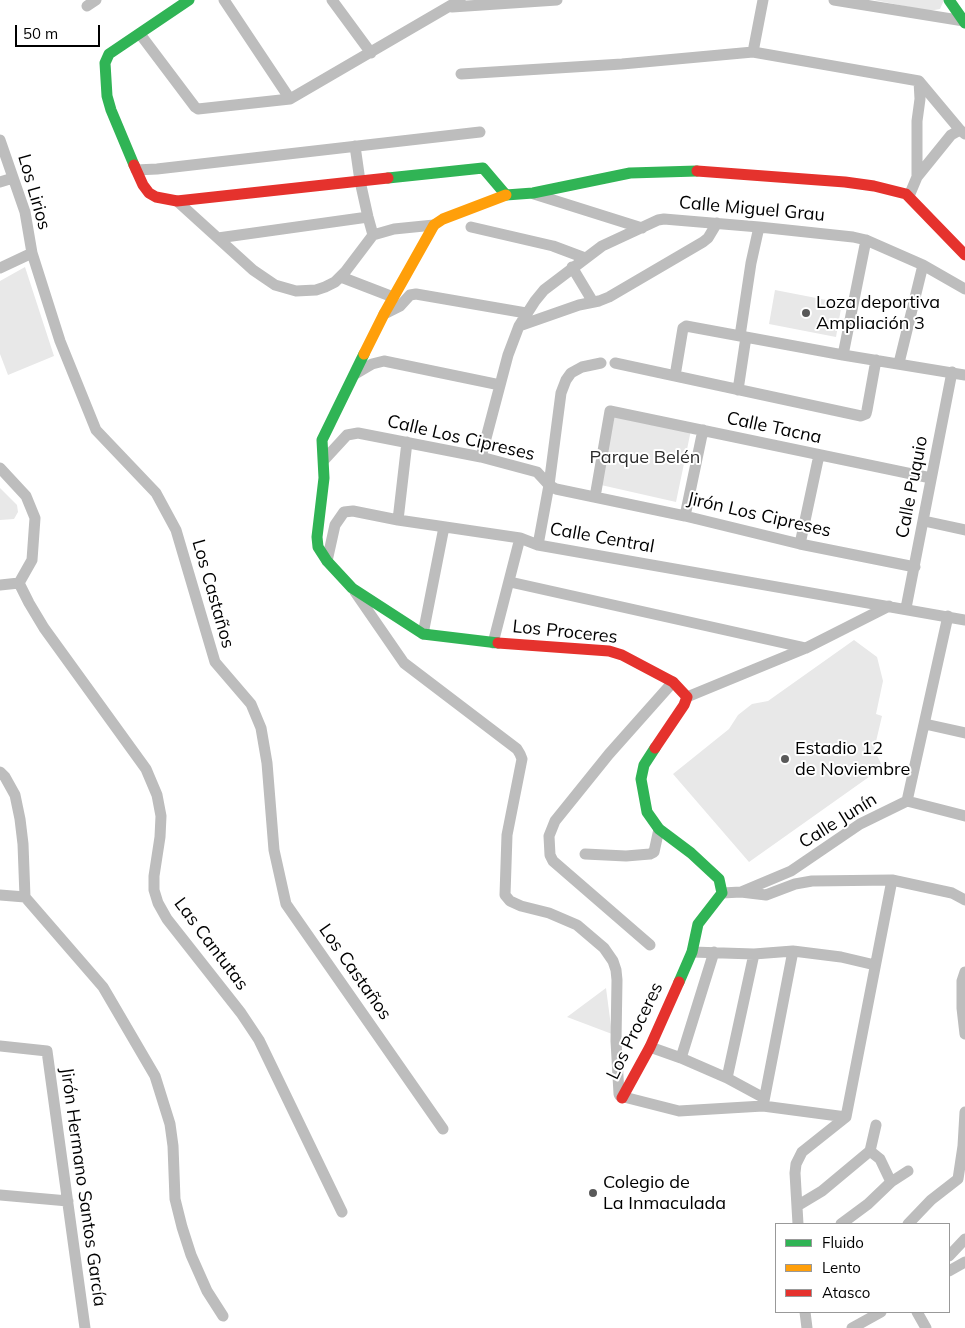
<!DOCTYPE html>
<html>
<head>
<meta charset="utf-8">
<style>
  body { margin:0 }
  #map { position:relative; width:965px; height:1328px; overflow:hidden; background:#fff; font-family:Mulish,sans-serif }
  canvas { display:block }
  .legend { position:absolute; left:775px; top:1223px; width:175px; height:90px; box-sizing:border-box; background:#fff; border:1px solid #999; margin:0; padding:6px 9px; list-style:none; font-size:15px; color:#000 }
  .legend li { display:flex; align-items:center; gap:10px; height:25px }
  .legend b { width:25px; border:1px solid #999 }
  .scale { position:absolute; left:15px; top:25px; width:85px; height:22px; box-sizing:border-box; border:2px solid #000; border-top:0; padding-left:6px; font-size:15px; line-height:18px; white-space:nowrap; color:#000; -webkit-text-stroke:4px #fff; paint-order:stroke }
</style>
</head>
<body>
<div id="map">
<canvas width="965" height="1328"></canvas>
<ul class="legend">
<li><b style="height:6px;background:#30b455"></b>Fluido</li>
<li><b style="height:6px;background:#ff9f0a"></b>Lento</li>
<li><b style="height:6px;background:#e5322d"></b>Atasco</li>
</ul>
<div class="scale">50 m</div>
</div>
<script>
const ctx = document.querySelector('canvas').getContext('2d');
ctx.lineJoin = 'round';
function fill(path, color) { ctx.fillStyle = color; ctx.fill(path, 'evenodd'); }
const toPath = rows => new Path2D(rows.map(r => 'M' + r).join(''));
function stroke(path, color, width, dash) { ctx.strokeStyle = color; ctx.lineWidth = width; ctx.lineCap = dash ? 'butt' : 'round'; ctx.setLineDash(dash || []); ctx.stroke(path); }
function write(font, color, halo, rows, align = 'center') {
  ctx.font = font + ' Mulish,sans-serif'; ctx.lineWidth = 4; ctx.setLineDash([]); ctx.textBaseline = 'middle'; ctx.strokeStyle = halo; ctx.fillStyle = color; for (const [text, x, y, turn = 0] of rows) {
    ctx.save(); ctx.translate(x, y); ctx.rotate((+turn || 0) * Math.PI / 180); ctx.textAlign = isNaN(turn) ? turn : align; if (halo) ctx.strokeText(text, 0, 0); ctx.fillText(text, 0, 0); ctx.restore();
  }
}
fill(toPath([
  [874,0,944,0,940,9,929,11],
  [25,267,54,356,8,375,0,354,0,281],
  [775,290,842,303,836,337,769,324],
  [614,415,691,430,676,502,601,485],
  [0,488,17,505,18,512,14,519,0,520],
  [854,640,877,657,883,681,876,714,882,716,874,750,883,767,749,862,673,774,729,729,738,715,752,704,768,701],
  [606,988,612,1034,567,1017]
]), '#e8e8e8');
stroke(toPath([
  [224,0,290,99],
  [332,0,371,53],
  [834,0,964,21],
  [87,6,96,0],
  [452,7,557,0],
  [140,34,195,107,198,109,290,99,460,0],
  [753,52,763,0],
  [461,74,622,64,753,52,919,81,960,130,965,134],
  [0,140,25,212,32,253,60,341,96,430,156,493,176,530,215,662,251,704,261,728,267,763,274,850,286,904,443,1129],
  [355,146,360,181,368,217,373,235],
  [136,170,157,169,480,132],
  [917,177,917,121,920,99,919,81],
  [0,182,13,178],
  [534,194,642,228],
  [909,196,917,177,951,135,960,130],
  [177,201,253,270,275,285,296,291,316,290,325,287,335,282,345,272,373,235,394,229,434,225],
  [471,227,553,246,585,258],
  [218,238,368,217],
  [572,267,593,302],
  [0,268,32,253],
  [341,277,393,297],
  [384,314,400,306,410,295,416,294,526,313],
  [519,326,579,305,599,301,609,297,703,242,708,238,717,223],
  [740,336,751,263,759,227],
  [843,355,866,240],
  [615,363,861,416,866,414,867,410,876,360],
  [899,363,923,265],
  [355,374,372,364,384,361,500,385],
  [675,376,683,328,686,326,843,355,965,375],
  [738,390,746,337],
  [481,457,508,355,519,326,535,301,544,290,602,246,658,220,664,219,759,227,853,237,866,240,923,265,965,289],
  [324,460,347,435,358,433,481,457,537,472,549,485,556,489,685,516,800,544,915,567],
  [0,468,26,496,35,518,32,560,19,583],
  [595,497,610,411,931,478],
  [685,516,703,430],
  [398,520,407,442],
  [924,521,965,530],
  [800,544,819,455],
  [538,545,549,485,561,393,566,380,571,373,582,367,601,363],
  [327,561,335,525,344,512,353,511,398,520,520,538,538,545,965,620],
  [510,582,806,648],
  [19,583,29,603,44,628,146,769,157,795,161,816,160,837,154,876,154,890,158,903,167,919,241,1013,259,1040,342,1212],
  [0,585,19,583],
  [355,592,404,663,517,749,520,754,522,759,507,835,505,895,510,901,521,906,549,913,577,925,604,948,613,961,616,970,617,980,616,1041,619,1094,620,1096,679,1111,763,1106,846,1117],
  [906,608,952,372],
  [423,634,444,527],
  [493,643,520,538],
  [687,697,806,648,889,606],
  [925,724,965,733],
  [0,772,5,777,15,795,20,819,23,844,25,897],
  [907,801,948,616],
  [907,801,965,816],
  [585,854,626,856,650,854,654,852,659,829],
  [741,892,766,895,795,884,812,881,892,880,952,893,965,900],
  [722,893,741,892,791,871,860,824,907,801],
  [0,895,25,897],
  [25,897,103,987,155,1076,170,1124,173,1146,175,1199,182,1227,191,1255,207,1291,223,1316],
  [650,945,553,861,550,855,549,836,555,821,609,754,673,682],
  [692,952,754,954,793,951,841,957,875,965],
  [965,972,962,981,962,1008,965,1034],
  [0,1046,47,1051,85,1328],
  [650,1047,681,1058,727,1078,764,1098],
  [681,1058,714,952],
  [727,1078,754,954],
  [763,1106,793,951],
  [870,1151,880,1159,891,1182],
  [0,1195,68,1201],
  [797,1206,822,1191,870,1151,876,1125],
  [798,1224,795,1173,796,1164,802,1152,846,1117,892,880],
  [841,1224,868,1204,891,1182,908,1171],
  [908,1224,931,1200,958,1179,963,1146,965,1112],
  [949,1256,965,1239],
  [949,1271,965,1262],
  [805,1312,807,1328],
  [917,1312,926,1328],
  [852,1328,881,1312]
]), '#bdbdbd', 11);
stroke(toPath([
  [949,0,965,23],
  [134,165,111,110,107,96,105,63,109,54,189,0],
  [388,178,483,168,506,195,533,193,630,173,697,171],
  [364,354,322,440,324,478,317,537,318,547,327,561,352,588,423,634,498,643],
  [655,748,644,765,641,779,647,812,659,829,691,853,719,879,722,893,698,924,692,952,679,982]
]), '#30b455', 11);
stroke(toPath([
  [364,354,384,314,434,225,443,219,506,195]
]), '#ff9f0a', 11);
stroke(toPath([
  [134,165,143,185,149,193,156,197,177,201,388,178],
  [697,171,845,182,874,186,906,194,965,255],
  [498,643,609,651,622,655,673,682,687,697,684,705,655,748],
  [622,1098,650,1047,679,982]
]), '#e5322d', 11);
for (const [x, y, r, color] of [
  [806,313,5,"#595959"],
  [785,759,5,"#595959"],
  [593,1193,5,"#595959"]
]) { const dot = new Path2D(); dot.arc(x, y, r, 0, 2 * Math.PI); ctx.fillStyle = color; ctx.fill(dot); stroke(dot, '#fff', 2); }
write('18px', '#000', '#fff', [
  ["Los Lirios",34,192,74],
  ["Calle Miguel Grau",752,209,5],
  ["Calle Tacna",774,428,12],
  ["Calle Los Cipreses",461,438,13],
  ["Calle Puquio",912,487,-79],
  ["Jirón Los Cipreses",759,515,13],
  ["Calle Central",602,538,10],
  ["Los Castaños",213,594,74],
  ["Los Proceres",565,632,6],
  ["Calle Junín",838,821,-32],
  ["Las Cantutas",211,944,53],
  ["Los Castaños",355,972,55],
  ["Los Proceres",635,1031,-64],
  ["Jirón Hermano Santos García",83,1187,82]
]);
write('18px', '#000', '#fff', [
  ["Loza deportiva",816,303],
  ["Ampliación 3",816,324],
  ["Estadio 12",795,749],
  ["de Noviembre",795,770],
  ["Colegio de",603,1183],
  ["La Inmaculada",603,1204]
], 'left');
write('18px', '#2d2d2d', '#fff', [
  ["Parque Belén",645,458]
]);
</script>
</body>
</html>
